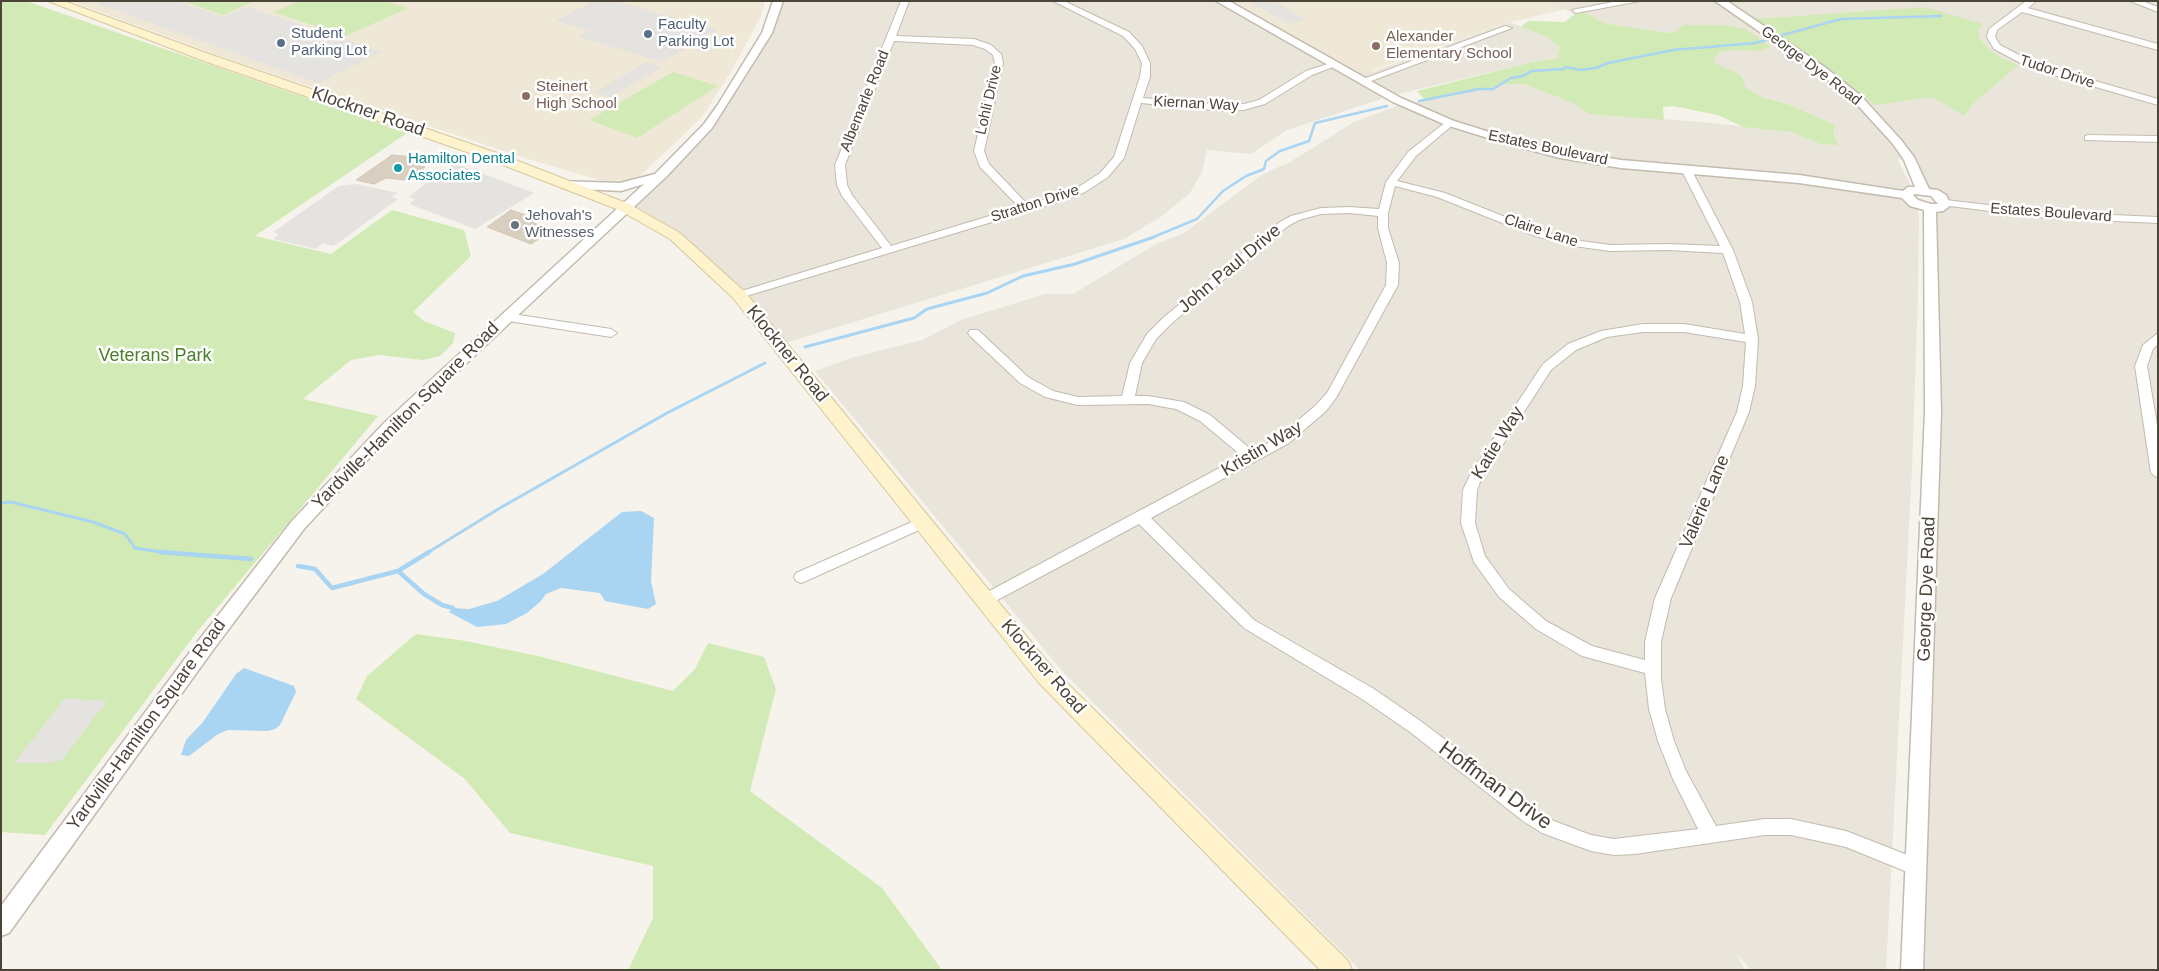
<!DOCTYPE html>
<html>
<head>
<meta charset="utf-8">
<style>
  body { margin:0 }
  #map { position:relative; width:2159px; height:971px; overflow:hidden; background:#f6f3ec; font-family:Helvetica,sans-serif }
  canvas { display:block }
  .frame { position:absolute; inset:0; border:2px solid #4b4439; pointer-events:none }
</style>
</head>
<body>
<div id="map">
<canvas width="2159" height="971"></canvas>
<div class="frame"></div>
</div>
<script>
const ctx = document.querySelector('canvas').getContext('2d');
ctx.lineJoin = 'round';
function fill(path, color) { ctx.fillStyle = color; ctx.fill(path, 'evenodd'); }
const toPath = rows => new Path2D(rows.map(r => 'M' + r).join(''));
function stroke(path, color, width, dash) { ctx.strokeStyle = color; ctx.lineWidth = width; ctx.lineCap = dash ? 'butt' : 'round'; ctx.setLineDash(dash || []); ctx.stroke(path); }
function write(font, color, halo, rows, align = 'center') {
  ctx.font = font + ' Helvetica,sans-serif'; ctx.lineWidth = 5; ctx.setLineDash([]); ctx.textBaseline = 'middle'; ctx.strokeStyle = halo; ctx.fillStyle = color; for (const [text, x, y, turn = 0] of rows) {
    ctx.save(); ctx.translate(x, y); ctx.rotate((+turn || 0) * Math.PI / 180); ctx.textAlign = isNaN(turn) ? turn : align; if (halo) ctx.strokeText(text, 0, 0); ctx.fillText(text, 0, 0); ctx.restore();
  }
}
fill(toPath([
  [778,1,1233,1,1233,3,1372,72,1509,22,1547,37,1560,47,1557,58,1533,62,1390,96,1287,130,1251,154,1207,150,1202,172,1190,193,1162,216,1124,239,779,345,684,243,624,207,708,126,767,33],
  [1547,1,2158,1,2158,970,1912,970,1930,215,1943,207,1929,191,1910,160,1897,159,1910,184,1919,216,1918,294,1912,469,1886,970,1751,970,1736,953,1745,970,1360,970,1063,672,815,371,851,358,922,340,961,320,1045,294,1073,294,1156,244,1184,233,1263,174,1290,162,1354,122,1397,106,1506,84,1525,84,1575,104,1590,114,1702,122,1791,132,1820,144,1833,133,1835,125,1790,105,1762,97,1746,88,1742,76,1712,62,1719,52,1736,49,1758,51,1678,31,1666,33,1603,23,1587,13,1575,14]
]), '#eae5da');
fill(toPath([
  [70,1,765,1,761,16,729,75,702,117,641,175,630,182,613,184,525,158,237,62],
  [1233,1,1547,1,1566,9,1506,23,1365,73,1352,69,1233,3]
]), '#efe8d6');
fill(toPath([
  [1,1,26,1,407,133,255,236,331,254,392,210,464,230,471,256,413,312,424,321,455,333,453,343,440,356,423,360,379,355,351,360,303,399,378,416,196,633,45,835,1,832],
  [182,1,255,1,223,15],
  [299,1,385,1,408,8,346,36,273,12],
  [1924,7,1983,24,1978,31,1980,39,1989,49,2001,58,2018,65,1974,103,1964,116,1932,97,1875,105,1846,82,1756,19],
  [1587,13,1603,23,1666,33,1678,31,1683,25,1721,25,1745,29,1771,47,1758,51,1736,50,1719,52,1713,62,1742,76,1746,88,1762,97,1790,105,1835,125,1833,133,1838,145,1820,144,1791,132,1743,127,1718,115,1673,106,1663,107,1664,120,1589,114,1575,104,1525,84,1506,84,1426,101,1417,91,1533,62,1557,58,1560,47,1547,37,1521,27,1528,21,1565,22,1575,14],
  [673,72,718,86,637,138,589,120],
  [416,634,466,641,538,656,673,691,695,669,708,643,764,657,776,689,750,791,882,888,942,970,628,970,653,918,653,866,510,833,465,779,356,699,367,676]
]), '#d2eab5');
fill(toPath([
  [105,1,176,1,223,17,247,7,383,52,318,83,98,4],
  [594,1,615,1,717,30,662,62,579,37,594,28,587,30,555,21],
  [1248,1,1273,1,1306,19,1289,24],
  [646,62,662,67,611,97,595,92],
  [453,164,459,165,534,193,475,229,409,204,415,199,408,197],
  [356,184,398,193,392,197,398,199,334,246,323,243,316,249,273,239,279,234,273,232,339,186],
  [65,698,107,701,62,760,48,763,14,763]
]), '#e5e3e0');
fill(toPath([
  [641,511,654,518,651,581,656,604,648,609,605,601,600,593,561,588,546,594,541,601,527,613,506,624,477,627,449,612,453,608,469,609,497,601,543,574,622,512],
  [244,668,294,686,296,692,280,725,275,729,268,731,228,730,218,734,189,756,181,755,186,740,203,722,236,674]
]), '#a9d4f2');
stroke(toPath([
  [1779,36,1841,19,1941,16],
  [1419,101,1479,89,1493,89,1511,78,1523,76,1532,71,1564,69,1565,67,1580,70,1596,68,1608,63,1673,50,1755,43,1770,39],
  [1151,238,1197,219,1223,191,1246,176,1264,169,1266,161,1280,151,1309,141,1315,123,1387,106]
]), '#a9d4f2', 2.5);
stroke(toPath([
  [805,347,914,318,927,309,987,293,1023,276,1075,264,1154,237],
  [1,503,11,502,93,522,125,534,135,548,168,553],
  [427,553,500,508,667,413,765,363]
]), '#a9d4f2', 3);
stroke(toPath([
  [160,552,251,559],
  [298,566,315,569,332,588,398,571,424,594,442,605,453,608],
  [398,571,429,552]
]), '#a9d4f2', 4.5);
const building = toPath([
  [392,155,415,157,410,161,414,162,411,164,425,167,406,180,386,178,374,184,356,180,392,155],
  [511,210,537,219,532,222,551,231,531,244,487,227,511,210]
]);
fill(building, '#d8cfc1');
stroke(building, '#d3c7b4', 1);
const minor = toPath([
  [901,1,909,1,896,36,974,39,991,45,1001,54,1003,63,984,151,989,164,1028,205,1077,188,1100,173,1114,157,1140,77,1142,63,1135,49,1123,36,1053,1,1064,1,1129,32,1142,46,1150,63,1150,77,1143,98,1224,105,1244,104,1259,100,1306,71,1334,62,1338,65,1312,75,1265,104,1244,110,1224,111,1141,103,1124,158,1108,177,1085,192,1065,200,743,297,735,297,735,293,882,248,842,196,837,185,835,165,901,1],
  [894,41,973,45,985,49,993,55,995,63,974,151,980,167,1019,207,891,246,852,195,847,185,845,165,894,41],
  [1618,1,1640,1,1576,13,1572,10,1618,1],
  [2026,1,2036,1,2028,8,2158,44,2158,50,2022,12,1997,30,1995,37,2000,45,2036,64,2158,99,2158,105,2030,68,1994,49,1987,37,1989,29,2026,1],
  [2130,1,2142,1,2158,7,2158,12,2130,1],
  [1505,26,1512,28,1366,83,1358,81,1505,26],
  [1447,121,1455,123,1416,156,1397,181,1445,193,1543,232,1574,240,1610,245,1668,244,1720,246,1681,169,1686,166,1691,169,1733,250,1752,302,1758,339,1755,386,1749,412,1671,598,1661,642,1661,679,1665,709,1674,741,1686,771,1716,826,1765,819,1791,819,1846,831,1923,861,1926,867,1923,873,1917,876,1846,847,1791,835,1765,835,1635,854,1614,855,1591,851,1542,833,1523,821,1410,732,1362,699,1244,628,1139,524,990,604,985,606,980,604,977,600,980,596,1242,456,1200,421,1176,409,1148,404,1078,405,1045,397,1020,383,970,336,968,333,970,330,978,330,1028,377,1053,391,1078,397,1122,396,1130,363,1147,334,1164,317,1280,222,1291,216,1321,208,1349,207,1379,209,1386,182,1408,152,1447,121],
  [1395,186,1437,197,1535,236,1574,246,1610,251,1668,250,1723,253,1740,302,1745,334,1684,324,1643,324,1601,331,1568,344,1543,364,1471,473,1463,490,1461,523,1474,562,1499,597,1536,629,1582,656,1645,673,1649,709,1658,741,1673,779,1698,829,1614,839,1591,835,1554,821,1535,809,1422,722,1374,689,1254,620,1151,518,1289,443,1326,411,1336,398,1398,285,1399,263,1388,228,1388,213,1395,186],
  [1349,213,1378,216,1378,228,1387,263,1386,285,1327,393,1316,405,1279,437,1253,451,1210,415,1184,402,1148,396,1135,396,1142,363,1156,339,1172,323,1288,226,1299,220,1321,214,1349,213],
  [1643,332,1684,332,1746,342,1743,386,1737,412,1655,598,1645,642,1645,660,1592,646,1546,621,1509,589,1485,556,1475,523,1477,490,1482,477,1551,370,1576,350,1607,337,1643,332],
  [2088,135,2158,136,2158,142,2085,140,2085,136,2088,135],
  [1946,200,2046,212,2158,217,2158,223,2046,218,1942,205,1941,203,1946,200],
  [506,313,611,329,617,333,611,337,502,320,500,317,506,313],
  [2158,333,2158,344,2153,349,2147,366,2158,430,2158,478,2151,473,2135,366,2143,345,2158,333],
  [923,517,928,518,930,522,928,526,806,581,801,583,796,581,794,577,796,573,923,517]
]);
const tertiary = toPath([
  [773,1,783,1,772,33,712,128,667,176,394,431,304,529,213,650,9,933,1,936,1,906,199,640,292,521,384,423,644,184,621,191,563,188,557,184,559,181,620,183,655,174,704,124,717,106,762,33,773,1],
  [1216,1,1229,1,1401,98,1454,121,1512,139,1560,150,1621,160,1799,175,1903,191,1908,187,1915,187,1904,160,1893,144,1853,100,1818,72,1715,1,1727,1,1826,68,1861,96,1901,140,1914,157,1929,189,1938,190,1946,195,1951,205,1943,211,1936,212,1941,411,1923,970,1901,970,1925,411,1924,210,1910,206,1902,198,1799,183,1621,168,1560,158,1504,143,1446,125,1393,102,1216,1],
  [1915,194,1931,196,1938,204,1931,204,1918,200,1913,195,1915,194]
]);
const secondary = toPath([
  [48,1,64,1,212,55,500,154,629,204,680,233,745,292,1055,671,1348,961,1352,970,1320,970,1039,683,733,298,670,239,619,210,490,160,204,61,48,1]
]);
stroke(minor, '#c2bbae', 2);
stroke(tertiary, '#c2bbae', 3);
stroke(secondary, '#d6c79b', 2);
fill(minor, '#fff');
fill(tertiary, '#fff');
fill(secondary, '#fff3cd');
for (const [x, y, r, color] of [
  [648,34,5,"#5c6f8a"],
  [281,43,5,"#5c6f8a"],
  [1376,46,5,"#8d6e63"],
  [526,96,5,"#8d6e63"],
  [398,168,5,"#0f9aa8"],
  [515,225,5,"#6b7280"]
]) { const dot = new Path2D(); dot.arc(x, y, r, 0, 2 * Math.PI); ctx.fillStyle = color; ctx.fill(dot); stroke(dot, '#fff', 2); }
write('15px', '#4e5e75', '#fff', [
  ["Faculty",658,25],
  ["Parking Lot",658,42],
  ["Student",291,34],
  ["Parking Lot",291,51]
], 'left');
write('15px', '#785e54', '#fff', [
  ["Alexander",1386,37],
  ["Elementary School",1386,54],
  ["Steinert",536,87],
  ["High School",536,104]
], 'left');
write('15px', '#4b4439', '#fff', [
  ["George Dye Road",1811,66,37],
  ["Tudor Drive",2057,72,18],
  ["Lohli Drive",989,100,-77],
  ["Albemarle Road",865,101,-68],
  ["Kiernan Way",1196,104,3],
  ["Estates Boulevard",1548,148,12],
  ["Stratton Drive",1035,204,-18],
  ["Estates Boulevard",2051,213,4],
  ["Claire Lane",1541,231,18]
]);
write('15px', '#0d838f', '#fff', [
  ["Hamilton Dental",408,159],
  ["Associates",408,176]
], 'left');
write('15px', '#5b616d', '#fff', [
  ["Jehovah's",525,216],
  ["Witnesses",525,233]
], 'left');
write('18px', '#4b4439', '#fff', [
  ["Klockner Road",368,112,19],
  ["John Paul Drive",1230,269,-40],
  ["Klockner Road",787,354,51],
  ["Yardville-Hamilton Square Road",406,416,-45],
  ["Katie Way",1498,443,-58],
  ["Kristin Way",1262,449,-31],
  ["Valerie Lane",1705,502,-67],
  ["George Dye Road",1927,589,-88],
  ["Klockner Road",1043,667,49],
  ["Yardville-Hamilton Square Road",147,725,-54]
]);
write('18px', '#4a7f2a', '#fff', [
  ["Veterans Park",155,356]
]);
write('21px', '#4b4439', '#fff', [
  ["Hoffman Drive",1495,786,36]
]);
</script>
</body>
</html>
